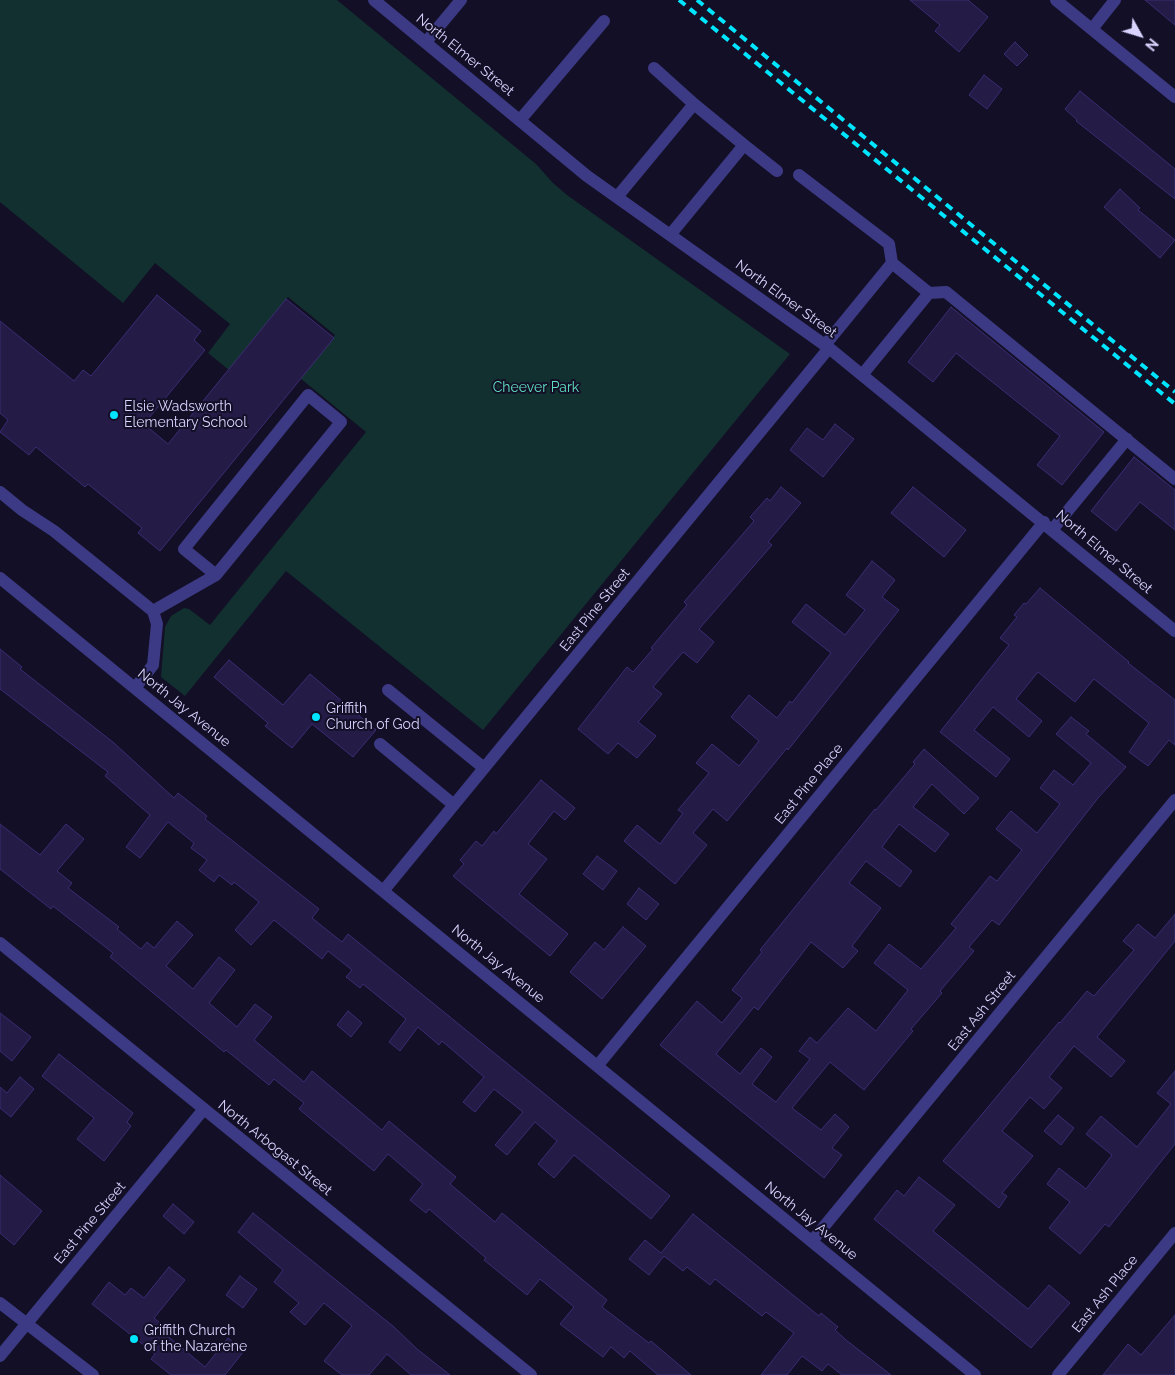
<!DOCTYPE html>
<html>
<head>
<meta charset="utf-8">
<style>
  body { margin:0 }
  #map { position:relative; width:1175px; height:1375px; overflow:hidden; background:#130f26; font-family:Raleway,sans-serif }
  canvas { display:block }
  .north { position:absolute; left:1115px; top:10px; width:50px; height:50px; -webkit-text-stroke:4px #130f26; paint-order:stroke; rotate:129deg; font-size:14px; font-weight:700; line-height:20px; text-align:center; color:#d9d4ff }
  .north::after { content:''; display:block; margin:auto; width:18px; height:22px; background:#d9d4ff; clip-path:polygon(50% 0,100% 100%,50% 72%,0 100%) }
</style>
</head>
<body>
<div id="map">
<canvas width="1175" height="1375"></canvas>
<div class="north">N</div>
</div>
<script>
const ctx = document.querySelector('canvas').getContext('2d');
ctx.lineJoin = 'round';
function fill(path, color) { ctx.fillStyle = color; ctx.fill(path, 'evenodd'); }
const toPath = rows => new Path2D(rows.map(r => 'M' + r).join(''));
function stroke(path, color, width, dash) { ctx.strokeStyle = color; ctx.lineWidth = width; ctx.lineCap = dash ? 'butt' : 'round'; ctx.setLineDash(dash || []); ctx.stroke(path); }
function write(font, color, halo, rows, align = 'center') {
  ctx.font = font + ' Raleway,sans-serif'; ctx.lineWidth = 4; ctx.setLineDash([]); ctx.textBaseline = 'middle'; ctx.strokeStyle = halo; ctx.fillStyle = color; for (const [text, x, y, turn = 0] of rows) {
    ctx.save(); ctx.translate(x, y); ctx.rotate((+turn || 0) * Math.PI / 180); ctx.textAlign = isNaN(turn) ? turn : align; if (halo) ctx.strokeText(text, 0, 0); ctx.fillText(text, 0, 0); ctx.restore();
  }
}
fill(toPath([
  [0,0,337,0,536,164,553,183,567,195,790,354,483,730,286,571,185,696,161,677,165,627,171,616,184,608,189,609,210,625,366,432,300,378,335,335,288,297,229,370,208,353,230,324,155,263,123,303,0,202]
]), '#12302f');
const building = toPath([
  [910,0,968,0,988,17,959,52,935,31,940,25,910,0],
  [1145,0,1175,0,1175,25,1145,0],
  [1015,42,1028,55,1017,66,1004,54,1015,42],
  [984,75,1002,89,987,109,969,95,984,75],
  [1080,91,1175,169,1175,199,1076,121,1077,120,1065,109,1080,91],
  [1120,189,1140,208,1138,210,1175,240,1160,258,1104,207,1120,189],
  [157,295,201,331,194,340,205,350,144,424,168,444,286,299,334,338,160,551,138,533,142,528,88,484,85,487,36,447,29,455,0,432,8,420,0,413,0,321,74,381,83,370,91,376,157,295],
  [951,307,1104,432,1062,485,1037,465,1060,436,956,353,933,382,908,362,951,307],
  [835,424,854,439,823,477,790,450,807,428,823,440,835,424],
  [1134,457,1175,490,1175,530,1140,502,1116,531,1091,511,1134,457],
  [781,487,801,503,768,542,772,545,699,629,714,642,697,663,683,652,653,687,662,694,638,722,656,736,637,758,618,743,608,754,578,729,627,667,633,672,653,649,651,648,687,605,684,602,754,521,750,517,767,498,770,501,781,487],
  [913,487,966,530,944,557,891,513,913,487],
  [872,561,895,580,882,597,899,610,788,750,787,748,727,821,713,809,693,833,707,845,675,884,624,841,637,825,660,844,683,813,678,810,709,773,696,763,712,744,739,766,759,741,731,717,749,695,777,718,790,701,792,703,831,653,792,622,806,604,845,635,865,610,846,595,872,561],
  [1040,588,1129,662,1128,663,1175,700,1175,745,1169,740,1148,766,1129,752,1149,723,1094,679,1075,702,1038,672,1016,699,1042,721,1029,737,993,707,974,730,1010,759,996,777,940,732,1009,645,1000,638,1017,617,1014,615,1024,603,1026,604,1040,588],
  [0,649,22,667,20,669,114,743,174,798,178,793,207,816,205,819,319,909,312,918,342,942,348,934,670,1196,651,1219,574,1155,554,1178,538,1164,557,1141,535,1122,507,1155,495,1145,523,1112,494,1089,475,1112,463,1102,484,1077,442,1041,439,1045,418,1027,400,1051,389,1042,406,1019,363,984,360,988,346,977,352,970,328,951,322,959,274,920,251,945,235,930,259,902,234,882,232,885,219,875,214,882,199,870,207,860,191,848,194,843,168,822,140,858,126,847,150,815,105,776,108,772,0,689,0,649],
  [229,660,283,705,310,674,376,730,353,757,312,724,292,748,265,726,268,723,214,677,229,660],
  [1071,717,1089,731,1086,734,1126,767,1098,798,999,925,992,920,969,947,974,951,940,991,942,993,911,1029,913,1031,864,1090,830,1062,792,1108,821,1130,835,1114,849,1127,832,1148,842,1155,824,1178,660,1045,697,1001,722,1023,742,998,732,990,762,952,760,950,875,809,876,810,915,764,913,762,924,749,979,798,964,814,932,784,913,807,949,834,935,852,899,824,882,847,912,871,900,887,866,861,849,883,881,908,852,946,858,951,843,968,811,942,758,1010,754,1007,716,1054,740,1074,761,1048,772,1057,752,1084,776,1102,810,1059,799,1051,810,1037,817,1043,848,1008,876,1031,908,990,874,963,889,944,921,969,956,928,951,924,990,876,997,881,1022,850,996,829,1011,811,1037,833,1060,804,1040,788,1054,770,1073,785,1091,763,1056,734,1071,717],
  [541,780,575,808,565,820,554,811,528,844,547,859,519,894,568,934,550,956,453,876,464,864,460,860,476,841,482,846,494,831,496,834,541,780],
  [0,824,40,855,66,824,84,839,57,871,72,883,68,888,119,927,117,929,141,949,147,942,154,948,177,921,193,935,166,966,193,989,219,957,235,970,209,1003,237,1027,255,1004,272,1017,254,1040,304,1082,312,1071,382,1130,389,1121,456,1177,450,1184,495,1222,502,1213,607,1300,602,1307,649,1343,651,1341,691,1375,658,1375,630,1351,624,1358,611,1347,603,1357,560,1324,574,1307,540,1279,527,1295,484,1260,486,1258,429,1209,426,1213,410,1200,423,1184,388,1154,374,1171,299,1109,304,1103,274,1079,269,1085,226,1050,224,1052,110,957,113,953,53,906,51,909,0,869,0,824],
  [597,856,617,871,603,890,583,874,597,856],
  [639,888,659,904,646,920,627,904,639,888],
  [1175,914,1175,941,1097,1037,1125,1061,1111,1077,1074,1046,1049,1077,1062,1088,1044,1109,1030,1097,1002,1131,1033,1156,1002,1193,1007,1196,999,1208,943,1161,1059,1022,1060,1023,1087,991,1094,996,1134,950,1123,941,1138,924,1155,938,1175,914],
  [623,927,646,946,602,999,570,972,595,942,604,950,623,927],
  [348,1011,362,1023,351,1037,337,1025,348,1011],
  [0,1013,31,1037,12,1061,0,1051,0,1013],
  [59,1054,133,1113,127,1122,131,1126,104,1161,77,1139,94,1118,42,1076,59,1054],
  [1175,1071,1175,1144,1109,1227,1105,1224,1080,1254,1049,1228,1070,1202,1047,1184,1059,1168,1086,1189,1112,1155,1086,1134,1101,1116,1137,1147,1171,1104,1157,1093,1175,1071],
  [20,1077,34,1089,11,1117,0,1108,0,1087,7,1093,20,1077],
  [1058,1115,1074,1128,1061,1145,1044,1131,1058,1115],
  [0,1175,42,1211,14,1245,0,1233,0,1175],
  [919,1177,955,1205,933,1231,1028,1309,1049,1285,1070,1303,1031,1348,874,1219,897,1190,904,1196,919,1177],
  [173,1204,194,1222,184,1234,163,1216,173,1204],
  [253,1213,394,1327,417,1349,450,1375,411,1375,387,1354,369,1375,342,1375,324,1361,352,1326,324,1303,305,1325,290,1312,299,1303,274,1282,283,1270,238,1232,253,1213],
  [693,1214,819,1316,821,1313,838,1327,835,1330,846,1340,891,1375,842,1375,828,1364,822,1371,802,1356,787,1375,761,1375,794,1333,766,1312,762,1316,715,1279,710,1285,687,1267,683,1271,664,1256,649,1275,629,1259,645,1240,661,1253,693,1214],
  [169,1267,185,1280,154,1318,161,1324,158,1328,205,1367,228,1338,244,1351,225,1375,171,1375,151,1359,155,1354,92,1304,109,1282,125,1295,131,1288,144,1298,169,1267],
  [240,1276,257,1289,243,1308,226,1295,240,1276],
  [1175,1315,1175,1375,1103,1375,1128,1344,1141,1355,1175,1315]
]);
fill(building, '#241b47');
stroke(building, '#3b2d73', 1);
stroke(toPath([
  [374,0,587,176,829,348,1175,631],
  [1056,0,1175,97],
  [1092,29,1115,0],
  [426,42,461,0],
  [654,68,694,104],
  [520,120,604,21],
  [744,145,777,171],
  [799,175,889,244,892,263,929,293,946,292,1175,479],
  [617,197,694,104,744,145,670,235],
  [825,345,892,263],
  [862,375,929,293],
  [0,492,22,510,54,531,153,611,157,624,153,665,135,688],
  [1052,530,1127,439],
  [0,578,975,1375],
  [153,611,216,575,341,422,308,395,184,549,216,575],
  [388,690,484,768],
  [380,744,454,805],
  [384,890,829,348],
  [0,943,531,1375],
  [598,1065,1044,522],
  [812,1241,1175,800],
  [0,1303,93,1375],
  [0,1356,204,1109],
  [1058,1375,1175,1233]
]), '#3d3a85', 12);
stroke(toPath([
  [679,0,1175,404],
  [697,0,1175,392]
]), '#00e5ff', 4, [8, 6]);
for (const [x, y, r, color] of [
  [114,415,5,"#00e5ff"],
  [316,717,5,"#00e5ff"],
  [134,1339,5,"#00e5ff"]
]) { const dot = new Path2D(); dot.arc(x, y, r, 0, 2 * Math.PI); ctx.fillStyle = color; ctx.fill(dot); stroke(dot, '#130f26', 2); }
write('14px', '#d9d4ff', '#130f26', [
  ["North Elmer Street",465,55,39],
  ["North Elmer Street",786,299,36],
  ["North Elmer Street",1104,552,40],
  ["East Pine Street",595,610,-51],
  ["North Jay Avenue",184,708,39],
  ["East Pine Place",809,784,-51],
  ["North Jay Avenue",498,964,39],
  ["East Ash Street",982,1011,-51],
  ["North Arbogast Street",275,1148,39],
  ["North Jay Avenue",811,1221,39],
  ["East Pine Street",90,1223,-50],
  ["East Ash Place",1105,1294,-51]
]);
write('14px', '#5fe0c0', '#130f26', [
  ["Cheever Park",536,388]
]);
write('14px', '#d9d4ff', '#130f26', [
  ["Elsie Wadsworth",124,407],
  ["Elementary School",124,423],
  ["Griffith",326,709],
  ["Church of God",326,725],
  ["Griffith Church",144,1331],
  ["of the Nazarene",144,1347]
], 'left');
</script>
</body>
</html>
